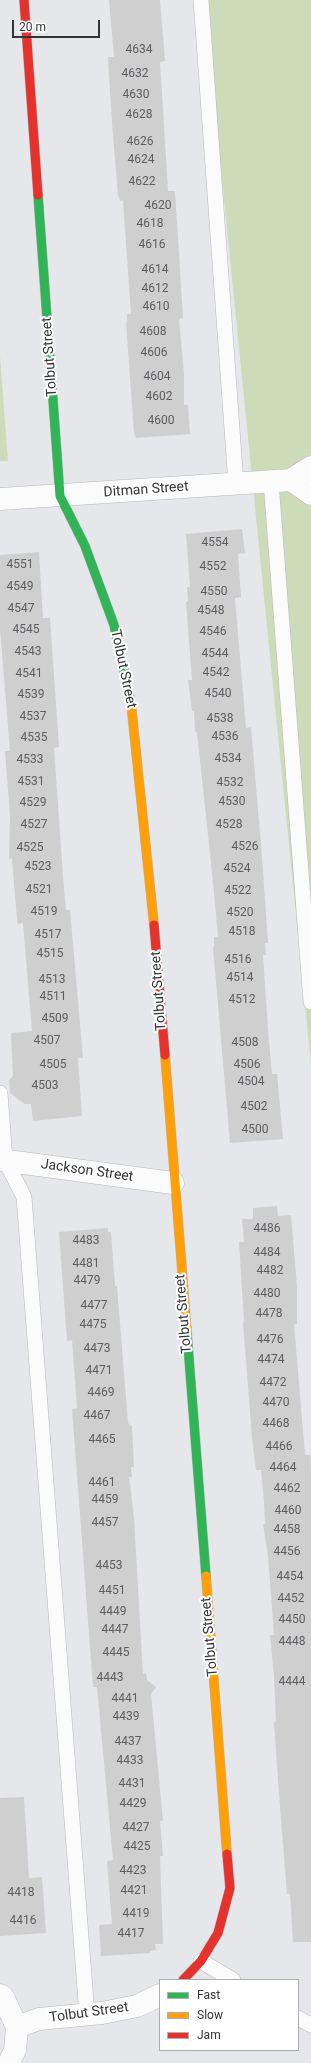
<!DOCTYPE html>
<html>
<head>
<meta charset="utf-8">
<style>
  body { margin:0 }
  #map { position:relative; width:311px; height:2063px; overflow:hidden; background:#e6e7eb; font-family:Roboto,sans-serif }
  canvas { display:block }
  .legend { position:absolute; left:159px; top:1979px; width:140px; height:72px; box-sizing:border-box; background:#fff; border:1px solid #adaeaf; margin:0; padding:5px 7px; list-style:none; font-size:12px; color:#333437 }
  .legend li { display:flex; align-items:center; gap:8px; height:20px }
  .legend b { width:20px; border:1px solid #adaeaf }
  .scale { position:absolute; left:12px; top:20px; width:88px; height:18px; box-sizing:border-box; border:2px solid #333437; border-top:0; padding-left:5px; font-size:12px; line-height:14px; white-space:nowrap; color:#333437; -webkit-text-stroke:3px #fff; paint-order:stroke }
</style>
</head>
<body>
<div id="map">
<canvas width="311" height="2063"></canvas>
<ul class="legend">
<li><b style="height:5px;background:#30b455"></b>Fast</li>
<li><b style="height:5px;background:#ff9f0a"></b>Slow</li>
<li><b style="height:5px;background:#e5322d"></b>Jam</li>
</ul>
<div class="scale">20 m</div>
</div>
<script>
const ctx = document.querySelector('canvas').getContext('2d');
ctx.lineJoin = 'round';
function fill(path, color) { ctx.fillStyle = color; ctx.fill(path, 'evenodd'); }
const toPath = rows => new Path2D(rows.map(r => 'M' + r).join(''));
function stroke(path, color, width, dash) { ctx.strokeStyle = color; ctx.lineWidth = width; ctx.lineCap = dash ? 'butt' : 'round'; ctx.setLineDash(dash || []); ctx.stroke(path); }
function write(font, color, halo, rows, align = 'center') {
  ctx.font = font + ' Roboto,sans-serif'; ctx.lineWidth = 4; ctx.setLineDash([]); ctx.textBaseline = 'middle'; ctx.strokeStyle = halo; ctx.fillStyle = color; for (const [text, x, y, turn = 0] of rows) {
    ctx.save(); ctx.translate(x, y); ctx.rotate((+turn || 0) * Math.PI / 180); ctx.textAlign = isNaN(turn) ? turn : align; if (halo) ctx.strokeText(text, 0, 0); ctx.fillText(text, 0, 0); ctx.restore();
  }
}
fill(toPath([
  [204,0,311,0,311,1064],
  [0,356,8,461,0,461]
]), '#cedbb9');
fill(toPath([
  [109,0,160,0,165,61,160,62,168,191,175,191,183,318,179,319,184,374,184,405,188,405,190,434,136,438,134,433,126,322,127,322,127,314,131,314,123,200,120,201,118,195,112,123,108,57,114,57],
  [242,529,245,553,238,554,241,597,235,598,246,728,251,727,262,857,268,943,265,943,266,955,263,955,268,1030,272,1074,277,1074,283,1139,230,1143,213,947,214,947,214,937,218,937,213,882,197,732,195,732,194,711,192,711,188,680,192,680,186,602,188,601,187,587,190,587,186,534],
  [39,552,43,618,50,618,59,747,54,748,63,877,66,910,70,910,83,1058,78,1058,82,1116,33,1121,31,1104,25,1104,10,1093,9,1080,13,1076,11,1033,32,1031,23,923,18,924,17,920,12,858,9,859,10,815,5,751,10,751,0,629,0,555],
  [277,1206,278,1216,291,1215,297,1286,297,1324,294,1324,305,1455,310,1455,311,1467,311,1942,293,1942,290,1894,287,1894,280,1807,274,1722,276,1722,274,1677,270,1635,274,1635,268,1556,263,1524,265,1524,264,1502,261,1470,256,1470,252,1438,243,1322,244,1322,239,1242,244,1242,242,1219,253,1219,253,1208],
  [108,1228,108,1232,111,1232,115,1286,117,1286,128,1423,132,1426,134,1467,131,1467,132,1477,129,1477,134,1518,143,1674,146,1673,147,1680,156,1687,151,1694,163,1821,160,1821,163,1856,160,1856,163,1944,155,1944,156,1950,150,1951,150,1953,101,1956,99,1925,112,1924,107,1861,113,1860,97,1687,93,1687,72,1409,77,1408,72,1340,67,1341,59,1232],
  [24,1797,29,1878,42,1877,46,1933,0,1936,0,1798]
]), '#cfcfd0');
const lane = toPath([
  [201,0,236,484],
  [271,482,311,1002],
  [0,1093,5,1160,24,1197,87,2015],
  [201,1961,233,1980],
  [298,2018,311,2025]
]);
const street = toPath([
  [291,480,311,494],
  [0,499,291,480,311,467],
  [0,1160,173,1183],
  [0,1995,3,1997,17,2027,15,2050,9,2063],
  [17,2027,39,2019,102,2013,137,2006,160,1995]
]);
const fast = toPath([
  [38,195,60,496,85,546,114,625,131,703],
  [187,1333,206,1576]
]);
const slow = toPath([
  [131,703,154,925],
  [165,1055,187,1333],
  [206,1576,227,1854]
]);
const jam = toPath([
  [24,0,38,195],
  [154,925,165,1055],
  [183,1980,201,1961,218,1933,230,1888,227,1854]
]);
stroke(lane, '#b6b7ba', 16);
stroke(street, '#b6b7ba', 23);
stroke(fast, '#b6b7ba', 10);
stroke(slow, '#b6b7ba', 10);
stroke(jam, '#b6b7ba', 10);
stroke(lane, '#fbfbfc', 15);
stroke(street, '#fbfbfc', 22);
stroke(fast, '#30b455', 9);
stroke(slow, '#ff9f0a', 9);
stroke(jam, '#e5322d', 9);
write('12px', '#5c5d60', null, [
  ["4634",139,50],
  ["4632",135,74],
  ["4630",136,95],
  ["4628",139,115],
  ["4626",140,142],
  ["4624",141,160],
  ["4622",142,182],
  ["4620",158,206],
  ["4618",150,224],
  ["4616",152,245],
  ["4614",155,270],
  ["4612",155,289],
  ["4610",156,307],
  ["4608",153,332],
  ["4606",154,353],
  ["4604",157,377],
  ["4602",159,397],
  ["4600",161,421],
  ["4554",215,543],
  ["4551",20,565],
  ["4552",213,567],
  ["4549",20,587],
  ["4550",214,592],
  ["4547",21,609],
  ["4548",211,611],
  ["4545",26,630],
  ["4546",213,632],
  ["4543",28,652],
  ["4544",215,654],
  ["4542",216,673],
  ["4541",29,674],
  ["4540",218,694],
  ["4539",31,695],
  ["4537",33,717],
  ["4538",220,719],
  ["4536",225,737],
  ["4535",34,738],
  ["4534",228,759],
  ["4533",30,760],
  ["4531",31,782],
  ["4532",230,783],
  ["4530",232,802],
  ["4529",33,803],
  ["4527",34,825],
  ["4528",229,825],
  ["4526",245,847],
  ["4525",30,848],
  ["4523",38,867],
  ["4524",237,869],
  ["4521",39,890],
  ["4522",238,891],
  ["4519",44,912],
  ["4520",240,913],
  ["4518",242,932],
  ["4517",48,935],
  ["4515",50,954],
  ["4516",238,960],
  ["4514",240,978],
  ["4513",52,980],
  ["4511",53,997],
  ["4512",242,1000],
  ["4509",55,1019],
  ["4507",47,1041],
  ["4508",245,1043],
  ["4505",53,1065],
  ["4506",247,1065],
  ["4504",251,1082],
  ["4503",45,1086],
  ["4502",254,1107],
  ["4500",255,1130],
  ["4486",267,1229],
  ["4483",86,1241],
  ["4484",267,1253],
  ["4481",86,1264],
  ["4482",270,1271],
  ["4479",87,1281],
  ["4480",267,1294],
  ["4477",94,1306],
  ["4478",269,1314],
  ["4475",93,1325],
  ["4476",270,1340],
  ["4473",97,1349],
  ["4474",271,1360],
  ["4471",99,1371],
  ["4472",273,1383],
  ["4469",101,1393],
  ["4470",276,1403],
  ["4467",97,1416],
  ["4468",276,1424],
  ["4465",102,1440],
  ["4466",279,1447],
  ["4464",283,1468],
  ["4461",102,1483],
  ["4462",287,1489],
  ["4459",105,1500],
  ["4460",288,1511],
  ["4457",105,1523],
  ["4458",287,1530],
  ["4456",287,1552],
  ["4453",109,1566],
  ["4454",290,1577],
  ["4451",112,1591],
  ["4452",291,1599],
  ["4449",113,1612],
  ["4450",292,1620],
  ["4447",115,1630],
  ["4448",292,1642],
  ["4445",116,1653],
  ["4443",110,1678],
  ["4444",292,1682],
  ["4441",125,1699],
  ["4439",126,1717],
  ["4437",128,1742],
  ["4433",130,1761],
  ["4431",132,1784],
  ["4429",133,1804],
  ["4427",136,1828],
  ["4425",137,1847],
  ["4423",133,1871],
  ["4421",134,1891],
  ["4418",21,1893],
  ["4419",136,1914],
  ["4416",23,1921],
  ["4417",131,1934]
]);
write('14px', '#333437', '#fff', [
  ["Tolbut Street",50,357,-94],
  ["Ditman Street",146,490,-4],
  ["Tolbut Street",123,669,78],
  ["Tolbut Street",159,991,-94],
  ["Jackson Street",87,1171,8],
  ["Tolbut Street",184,1314,-95],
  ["Tolbut Street",210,1637,-95],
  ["Tolbut Street",89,2013,-8]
]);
</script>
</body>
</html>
